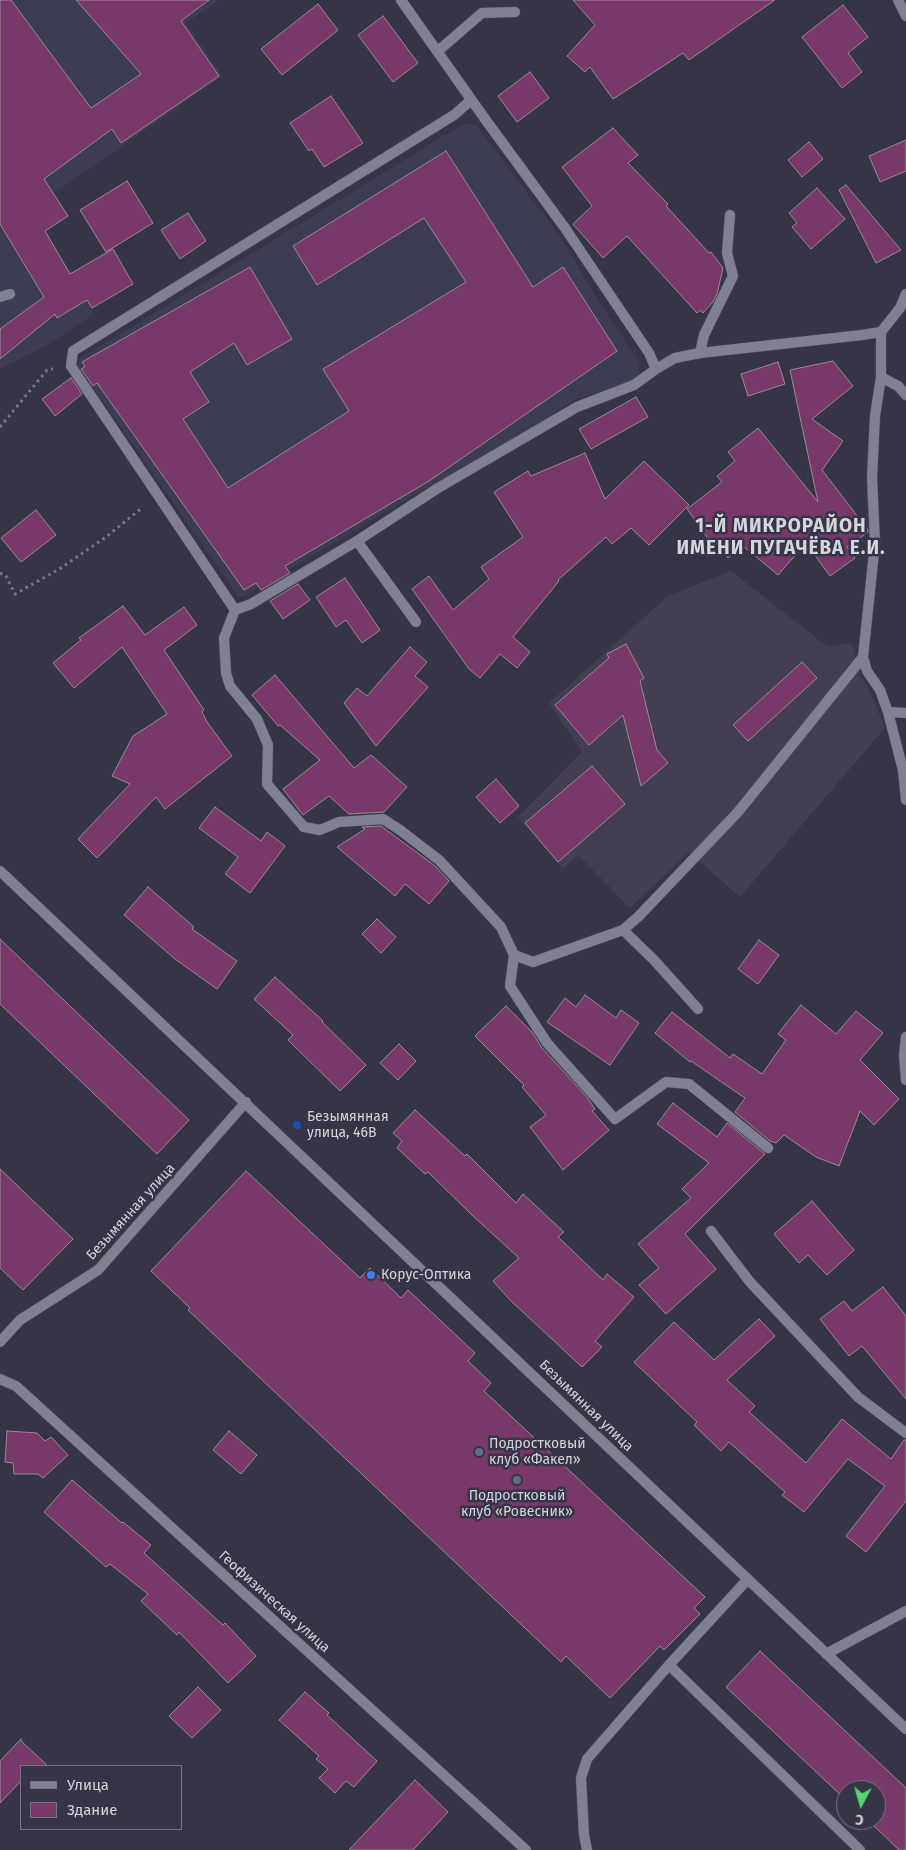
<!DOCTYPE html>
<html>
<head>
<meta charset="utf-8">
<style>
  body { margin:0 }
  #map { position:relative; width:906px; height:1850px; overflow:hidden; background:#353545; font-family:"Fira Sans",sans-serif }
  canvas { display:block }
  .legend { position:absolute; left:20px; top:1765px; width:162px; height:65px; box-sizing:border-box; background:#353545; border:1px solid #757583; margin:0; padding:6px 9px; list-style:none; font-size:15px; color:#d5d5df }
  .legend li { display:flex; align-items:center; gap:10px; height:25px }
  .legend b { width:25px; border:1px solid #757583 }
  .north { position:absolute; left:836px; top:1780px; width:50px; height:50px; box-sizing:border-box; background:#353545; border:1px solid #757583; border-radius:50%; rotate:186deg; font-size:14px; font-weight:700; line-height:20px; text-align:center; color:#d5d5df }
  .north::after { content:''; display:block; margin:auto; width:18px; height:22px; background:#57d570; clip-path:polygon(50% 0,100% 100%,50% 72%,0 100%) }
</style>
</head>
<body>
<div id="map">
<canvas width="906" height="1850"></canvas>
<ul class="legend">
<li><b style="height:6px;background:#7f8092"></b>Улица</li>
<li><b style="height:14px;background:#78386a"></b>Здание</li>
</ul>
<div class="north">С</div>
</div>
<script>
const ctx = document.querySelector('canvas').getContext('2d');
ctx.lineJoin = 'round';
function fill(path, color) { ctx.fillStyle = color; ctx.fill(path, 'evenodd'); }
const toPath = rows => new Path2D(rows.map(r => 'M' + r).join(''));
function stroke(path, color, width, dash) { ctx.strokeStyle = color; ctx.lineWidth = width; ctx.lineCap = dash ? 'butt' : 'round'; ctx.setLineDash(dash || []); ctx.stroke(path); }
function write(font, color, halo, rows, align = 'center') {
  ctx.font = font + ' "Fira Sans",sans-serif'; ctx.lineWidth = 5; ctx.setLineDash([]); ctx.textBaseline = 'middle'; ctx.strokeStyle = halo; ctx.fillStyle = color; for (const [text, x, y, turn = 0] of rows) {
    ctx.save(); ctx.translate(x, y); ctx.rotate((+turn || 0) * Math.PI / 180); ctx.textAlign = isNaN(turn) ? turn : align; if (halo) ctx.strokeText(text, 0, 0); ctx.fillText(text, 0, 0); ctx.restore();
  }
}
fill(toPath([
  [731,571,828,647,852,643,860,675,870,692,885,728,740,897,689,852,630,908,578,855,563,869,518,817,582,752,549,703,668,596]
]), '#433e50');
fill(toPath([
  [0,0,220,0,186,23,223,76,33,208,94,314,47,345,0,369],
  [465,123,476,125,560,236,598,300,639,362,640,371,638,377,629,382,572,401,533,428,435,483,243,597,238,596,78,366,79,359]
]), '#3c3c52');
const building = toPath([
  [0,0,11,0,91,108,141,74,76,0,209,0,181,21,219,76,121,143,112,129,44,179,68,216,45,231,70,274,113,249,133,284,92,308,87,300,57,318,55,314,0,359,0,329,44,297,0,224,0,0],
  [573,0,775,0,689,60,683,53,613,99,590,67,585,72,567,56,595,25,573,0],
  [318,4,338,30,282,75,261,49,318,4],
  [843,5,868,37,848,53,862,72,842,88,802,37,843,5],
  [383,16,418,63,393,82,358,35,383,16],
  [530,72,549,98,517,122,498,96,530,72],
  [331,96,363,143,324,167,312,149,309,151,290,123,331,96],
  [613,128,638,155,628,163,668,204,666,206,709,253,711,252,723,268,717,294,713,302,703,313,701,310,697,313,627,236,603,258,573,224,592,206,562,167,613,128],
  [906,140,906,171,880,182,869,156,906,140],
  [809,142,823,159,802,177,788,160,809,142],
  [446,151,533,287,563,267,617,351,429,481,285,566,290,573,261,590,256,583,244,590,97,383,93,386,81,369,85,367,82,362,250,267,292,339,247,365,234,343,190,372,209,402,183,419,228,488,349,411,323,369,466,282,424,218,317,285,293,246,446,151],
  [127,181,153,223,106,252,80,210,127,181],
  [846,185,901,250,876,263,839,190,846,185],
  [817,188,845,219,811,249,792,227,797,223,789,213,817,188],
  [188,213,206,241,180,259,161,230,188,213],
  [833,361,853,386,812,419,843,441,822,470,868,530,868,532,847,547,855,558,830,576,806,543,778,575,743,546,728,558,717,545,714,547,687,509,722,482,717,476,735,461,728,452,758,428,818,502,790,370,833,361],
  [778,362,785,384,748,396,741,374,778,362],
  [71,378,82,394,55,416,42,399,71,378],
  [636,397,648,417,591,449,579,429,636,397],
  [585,453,605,499,644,461,689,505,649,545,631,528,612,544,606,537,558,580,559,581,513,637,530,652,517,668,500,654,480,678,469,669,412,589,429,576,453,610,489,579,481,567,523,537,494,492,528,471,531,476,585,453],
  [36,510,56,535,21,562,1,538,36,510],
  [345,578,380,630,362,643,346,620,336,627,316,597,345,578],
  [298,584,310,600,283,619,270,601,298,584],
  [123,606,145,635,184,607,197,625,164,650,204,710,202,712,207,722,232,756,165,809,156,797,97,858,78,839,130,784,112,776,133,736,167,714,122,647,74,688,53,663,81,640,79,638,123,606],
  [626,644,644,678,640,681,657,750,668,763,641,786,623,715,589,745,555,705,609,658,607,654,626,644],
  [410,647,427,662,415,676,428,687,376,746,344,703,357,688,367,696,410,647],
  [802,662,817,678,748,741,733,725,802,662],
  [275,675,354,768,371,755,407,787,384,812,349,814,329,796,303,815,283,789,320,760,280,725,278,726,252,695,275,675],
  [592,766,625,804,558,862,525,823,592,766],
  [496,779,519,806,500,823,476,797,496,779],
  [215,807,261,841,267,832,285,846,250,893,225,874,238,857,199,828,215,807],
  [381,826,434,865,449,881,429,904,405,884,395,896,337,847,365,829,362,827,381,826],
  [148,887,194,927,192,929,237,961,217,989,175,959,124,915,148,887],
  [377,919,396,937,381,953,362,934,377,919],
  [0,939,189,1120,157,1154,0,1004,0,939],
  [759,940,779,955,758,984,738,969,759,940],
  [275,977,323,1021,322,1022,366,1065,340,1091,288,1040,293,1035,254,999,275,977],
  [585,995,616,1018,621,1010,639,1023,610,1065,547,1022,565,998,576,1007,585,995],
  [801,1005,836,1034,856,1011,883,1033,860,1060,899,1099,874,1125,860,1111,839,1166,816,1157,784,1135,776,1143,770,1141,735,1112,745,1098,691,1061,690,1062,655,1033,672,1012,730,1058,733,1054,762,1074,786,1040,778,1034,801,1005],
  [506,1006,532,1032,542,1048,586,1096,595,1109,592,1111,609,1130,563,1170,530,1127,546,1115,522,1087,524,1085,475,1036,506,1006],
  [399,1044,416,1061,398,1080,380,1063,399,1044],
  [673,1103,717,1137,727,1123,765,1154,685,1234,716,1269,666,1314,639,1285,659,1268,638,1244,691,1198,682,1189,709,1163,657,1124,673,1103],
  [415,1110,465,1156,467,1154,516,1203,523,1194,564,1232,558,1237,603,1280,607,1274,634,1297,595,1341,602,1347,582,1367,510,1300,493,1281,519,1258,472,1215,428,1172,425,1174,397,1148,402,1141,393,1133,415,1110],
  [0,1169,73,1239,23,1290,0,1268,0,1169],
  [246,1171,360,1278,370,1268,401,1298,408,1290,475,1353,468,1361,491,1383,484,1391,705,1597,694,1608,700,1614,664,1650,660,1646,610,1698,566,1656,561,1662,188,1310,190,1308,151,1271,246,1171],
  [812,1201,854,1250,827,1275,808,1255,799,1263,774,1234,812,1201],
  [883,1287,906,1316,906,1399,862,1346,849,1356,820,1319,844,1301,852,1311,883,1287],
  [759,1319,775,1336,727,1380,755,1406,749,1412,806,1463,842,1419,891,1459,904,1440,906,1440,906,1501,866,1552,846,1536,885,1486,848,1459,804,1512,782,1495,785,1492,729,1442,721,1451,694,1425,697,1422,634,1362,674,1322,714,1360,759,1319],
  [7,1431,37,1433,45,1441,51,1437,68,1455,43,1478,38,1474,14,1474,13,1463,5,1462,7,1431],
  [229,1431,257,1455,241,1474,213,1450,229,1431],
  [72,1480,122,1523,123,1522,151,1545,144,1553,223,1625,225,1623,256,1656,228,1683,179,1632,177,1635,141,1601,148,1594,110,1564,106,1567,44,1512,72,1480],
  [760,1651,906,1788,906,1850,899,1850,868,1820,876,1820,876,1790,846,1790,846,1800,726,1687,760,1651],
  [198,1687,221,1710,192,1738,169,1716,198,1687],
  [305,1692,329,1713,327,1715,377,1761,354,1787,346,1781,335,1793,319,1778,328,1769,316,1759,319,1756,279,1720,305,1692],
  [21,1739,21,1741,48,1766,21,1766,21,1781,0,1803,0,1761,21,1739],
  [415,1780,448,1812,413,1850,349,1850,415,1780]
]);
fill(building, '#78386a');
stroke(building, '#9c8a96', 1);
const service = toPath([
  [438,51,482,13,515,12],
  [0,297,10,294],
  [700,353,704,335,733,276,727,253,730,215],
  [357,541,416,622],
  [304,827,320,830,339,822,383,819,400,830],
  [623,930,654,960,698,1009],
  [514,955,510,986,547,1043,615,1119,666,1082,689,1084,768,1148],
  [669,1665,860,1850]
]);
const minor = toPath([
  [401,0,485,119,565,228,649,353,656,369,675,358,700,353,862,335,881,332],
  [898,0,906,16],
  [471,100,454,115,73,351,71,366,229,601,235,610,251,604,357,541,438,488,577,407,634,385,656,369],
  [906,294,900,308,881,332,881,377,875,416,872,478,875,543,863,657,867,671,880,690,888,712,903,770,906,800],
  [881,377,898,386,906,395],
  [235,610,224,638,226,673,230,686,257,719,268,745,267,784,304,827],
  [888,712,906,713],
  [400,830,439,860,501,927,514,955,533,962,623,930,639,916,738,812,863,657],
  [0,871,906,1729],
  [906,1037,904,1055,906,1080],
  [711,1231,750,1282,858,1397,906,1433],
  [0,1342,20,1320,98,1270,246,1102],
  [0,1379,16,1386,526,1850],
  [826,1654,906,1611],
  [587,1850,584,1835,581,1778,587,1759,669,1665,748,1579]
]);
stroke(service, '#51505d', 11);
stroke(minor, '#51505d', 11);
stroke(toPath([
  [0,427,47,370,53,369],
  [0,573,6,576,15,594,61,568,106,537,143,507]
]), '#787886', 3, [2.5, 4]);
stroke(service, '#7f8092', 10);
stroke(minor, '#7f8092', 10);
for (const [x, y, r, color] of [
  [297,1125,5,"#1a4fb4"],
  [371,1275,5,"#3f7fe0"],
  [479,1452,5,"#5c6f8a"],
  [517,1480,5,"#5c6f8a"]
]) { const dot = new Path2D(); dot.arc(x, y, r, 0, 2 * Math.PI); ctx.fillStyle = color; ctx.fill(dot); stroke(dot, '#353545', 2); }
write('14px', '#d5d5df', '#353545', [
  ["Безымянная",307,1117],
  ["улица, 46В",307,1133],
  ["Корус-Оптика",381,1275],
  ["Подростковый",489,1444],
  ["клуб «Факел»",489,1460],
  ["Подростковый",517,1496,"center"],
  ["клуб «Ровесник»",517,1512,"center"]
], 'left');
write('14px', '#d5d5df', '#353545', [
  ["Безымянная улица",131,1212,-48],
  ["Безымянная улица",586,1406,44],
  ["Геофизическая улица",274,1602,42]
]);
ctx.letterSpacing = '1px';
write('bold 19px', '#d5d5df', '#353545', [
  ["1-Й МИКРОРАЙОН",781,527],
  ["ИМЕНИ ПУГАЧЁВА Е.И.",781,549]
]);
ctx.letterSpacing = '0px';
</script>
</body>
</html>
